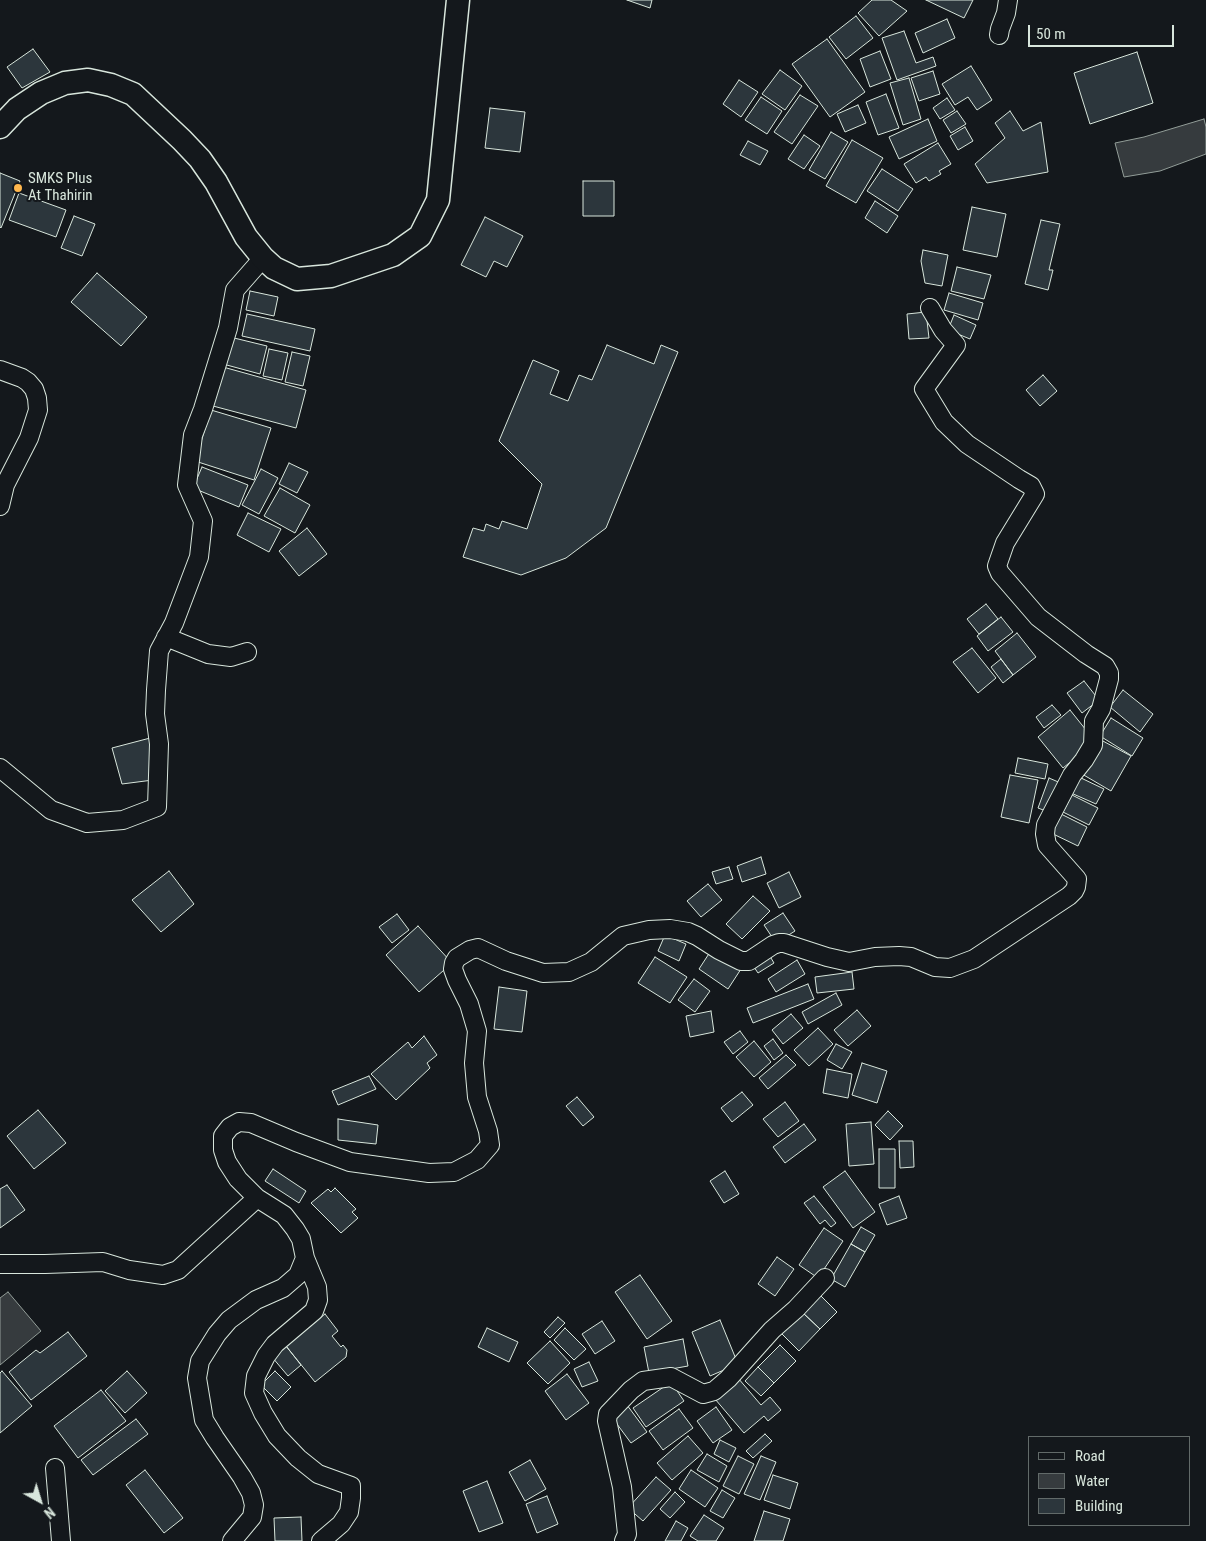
<!DOCTYPE html>
<html>
<head>
<meta charset="utf-8">
<style>
  body { margin:0 }
  #map { position:relative; width:1206px; height:1541px; overflow:hidden; background:#14181c; font-family:"Roboto Condensed",sans-serif }
  canvas { display:block }
  .legend { position:absolute; left:1028px; top:1436px; width:162px; height:90px; box-sizing:border-box; background:#14181c; border:1px solid #626a69; margin:0; padding:6px 9px; list-style:none; font-size:15px; color:#d8e6dc }
  .legend li { display:flex; align-items:center; gap:10px; height:25px }
  .legend b { width:25px; border:1px solid #626a69 }
  .north { position:absolute; left:15px; top:1476px; width:50px; height:50px; -webkit-text-stroke:4px #14181c; paint-order:stroke; rotate:141deg; font-size:14px; font-weight:700; line-height:20px; text-align:center; color:#d8e6dc }
  .north::after { content:''; display:block; margin:auto; width:18px; height:22px; background:#d8e6dc; clip-path:polygon(50% 0,100% 100%,50% 72%,0 100%) }
  .scale { position:absolute; left:1028px; top:25px; width:146px; height:22px; box-sizing:border-box; border:2px solid #d8e6dc; border-top:0; padding-left:6px; font-size:15px; line-height:18px; white-space:nowrap; color:#d8e6dc; -webkit-text-stroke:4px #14181c; paint-order:stroke }
</style>
</head>
<body>
<div id="map">
<canvas width="1206" height="1541"></canvas>
<ul class="legend">
<li><b style="height:6px;background:#14181c"></b>Road</li>
<li><b style="height:14px;background:#363b3e"></b>Water</li>
<li><b style="height:14px;background:#2c363c"></b>Building</li>
</ul>
<div class="north">N</div>
<div class="scale">50 m</div>
</div>
<script>
const ctx = document.querySelector('canvas').getContext('2d');
ctx.lineJoin = 'round';
function fill(path, color) { ctx.fillStyle = color; ctx.fill(path, 'evenodd'); }
const toPath = rows => new Path2D(rows.map(r => 'M' + r).join(''));
function stroke(path, color, width, dash) { ctx.strokeStyle = color; ctx.lineWidth = width; ctx.lineCap = dash ? 'butt' : 'round'; ctx.setLineDash(dash || []); ctx.stroke(path); }
function write(font, color, halo, rows, align = 'center') {
  ctx.font = font + ' "Roboto Condensed",sans-serif'; ctx.lineWidth = 4; ctx.setLineDash([]); ctx.textBaseline = 'middle'; ctx.strokeStyle = halo; ctx.fillStyle = color; for (const [text, x, y, turn = 0] of rows) {
    ctx.save(); ctx.translate(x, y); ctx.rotate((+turn || 0) * Math.PI / 180); ctx.textAlign = isNaN(turn) ? turn : align; if (halo) ctx.strokeText(text, 0, 0); ctx.fillText(text, 0, 0); ctx.restore();
  }
}
const water = toPath([
  [1204,119,1206,127,1206,154,1160,171,1124,177,1115,143,1144,137,1204,119],
  [8,1292,41,1331,0,1365,0,1298,8,1292]
]);
fill(water, '#363b3e');
stroke(water, '#939e99', 1);
const building = toPath([
  [627,0,652,0,650,8,627,0],
  [872,0,891,0,907,11,879,36,858,13,872,0],
  [926,0,973,0,964,18,926,0],
  [856,16,873,38,846,59,829,37,856,16],
  [947,19,955,38,923,53,915,33,947,19],
  [904,31,916,63,933,57,936,66,897,80,882,38,904,31],
  [827,39,865,92,830,117,792,64,827,39],
  [33,49,50,72,22,88,7,67,33,49],
  [880,51,891,79,870,87,860,59,880,51],
  [1137,52,1153,103,1090,124,1074,73,1137,52],
  [971,66,992,100,977,110,968,97,955,105,942,84,971,66],
  [780,70,802,86,785,110,762,94,780,70],
  [933,71,940,94,919,101,911,78,933,71],
  [909,78,921,119,903,125,890,83,909,78],
  [739,80,758,92,741,117,723,104,739,80],
  [886,94,899,128,878,135,866,102,886,94],
  [800,95,818,106,792,144,774,132,800,95],
  [761,97,782,111,767,134,745,120,761,97],
  [947,98,955,110,940,119,933,108,947,98],
  [858,105,866,123,845,132,837,114,858,105],
  [490,108,525,112,520,152,485,148,490,108],
  [957,111,966,124,951,133,943,120,957,111],
  [1010,111,1023,131,1041,122,1048,172,987,183,975,164,1005,138,995,123,1010,111],
  [928,119,937,141,899,159,889,137,928,119],
  [965,127,973,141,958,150,950,136,965,127],
  [831,132,848,142,825,179,809,170,831,132],
  [804,135,820,146,804,169,788,159,804,135],
  [852,140,883,158,856,203,826,186,852,140],
  [748,141,768,151,760,165,740,155,748,141],
  [938,143,951,164,939,171,941,174,929,181,926,177,916,183,904,164,938,143],
  [882,169,913,189,898,211,867,191,882,169],
  [0,173,20,181,1,228,0,227,0,173],
  [583,181,614,181,614,216,583,216,583,181],
  [19,193,66,210,56,237,9,220,19,193],
  [875,201,898,216,887,233,865,218,875,201],
  [972,207,1006,214,997,257,963,250,972,207],
  [74,216,95,224,82,256,61,248,74,216],
  [485,217,523,236,507,267,494,261,486,277,461,265,485,217],
  [1041,220,1060,224,1049,270,1053,270,1048,290,1025,284,1041,220],
  [923,250,948,255,942,286,925,283,921,261,923,250],
  [957,267,991,275,984,299,951,291,957,267],
  [97,273,147,317,121,346,71,302,97,273],
  [250,291,278,297,274,316,246,310,250,291],
  [949,293,983,303,978,320,944,310,949,293],
  [926,312,929,338,909,339,907,314,926,312],
  [247,314,315,329,310,351,242,336,247,314],
  [954,315,976,325,970,339,948,330,954,315],
  [230,337,267,346,260,374,223,364,230,337],
  [607,345,654,364,661,345,678,352,606,528,566,558,521,575,463,557,473,528,484,531,486,524,499,529,502,521,527,529,542,484,499,441,533,360,559,371,550,394,568,401,579,375,592,380,607,345],
  [269,349,288,353,282,380,263,376,269,349],
  [292,352,310,356,303,386,285,382,292,352],
  [223,367,306,390,296,428,213,406,223,367],
  [1043,375,1057,391,1040,406,1026,390,1043,375],
  [211,410,271,428,254,480,195,461,211,410],
  [289,463,308,472,297,493,279,484,289,463],
  [202,467,248,485,239,507,193,488,202,467],
  [261,469,278,478,259,514,242,505,261,469],
  [280,488,310,505,295,533,264,516,280,488],
  [248,513,281,529,269,552,237,535,248,513],
  [307,528,327,554,299,576,279,551,307,528],
  [986,604,998,619,979,634,967,619,986,604],
  [1001,617,1013,632,988,651,977,636,1001,617],
  [1017,633,1036,657,1013,675,995,651,1017,633],
  [972,648,996,678,978,693,953,662,972,648],
  [1001,659,1013,675,1003,683,991,667,1001,659],
  [1084,681,1099,700,1082,713,1067,693,1084,681],
  [1123,690,1153,714,1140,732,1110,707,1123,690],
  [1052,705,1061,715,1044,728,1036,717,1052,705],
  [1070,710,1090,735,1090,746,1063,768,1038,737,1070,710],
  [1111,718,1143,738,1132,756,1100,736,1111,718],
  [154,737,153,780,122,784,112,748,154,737],
  [1101,740,1131,756,1111,791,1082,774,1101,740],
  [1018,758,1048,764,1045,779,1015,773,1018,758],
  [1010,775,1038,780,1029,823,1001,817,1010,775],
  [1079,777,1104,789,1096,804,1071,793,1079,777],
  [1049,778,1063,784,1051,813,1038,808,1049,778],
  [1072,795,1098,808,1089,825,1063,812,1072,795],
  [1059,813,1087,827,1078,846,1049,832,1059,813],
  [761,857,766,874,742,882,737,866,761,857],
  [729,867,733,879,716,884,712,872,729,867],
  [169,871,194,904,161,932,132,900,169,871],
  [789,872,801,897,779,908,767,883,789,872],
  [708,884,722,900,701,917,687,901,708,884],
  [753,896,770,911,742,939,726,924,753,896],
  [783,913,795,931,776,943,764,925,783,913],
  [397,914,409,930,392,943,379,927,397,914],
  [418,926,452,963,419,992,386,955,418,926],
  [665,935,686,944,679,961,658,951,665,935],
  [712,949,741,969,728,989,699,969,712,949],
  [768,953,774,963,758,973,752,964,768,953],
  [655,957,687,977,670,1003,638,983,655,957],
  [797,960,805,974,776,992,768,979,797,960],
  [852,972,854,989,817,993,815,977,852,972],
  [694,979,710,991,695,1012,678,1000,694,979],
  [808,984,814,999,753,1023,747,1008,808,984],
  [499,987,527,991,522,1032,494,1029,499,987],
  [836,993,842,1005,808,1024,802,1012,836,993],
  [857,1010,871,1026,848,1046,834,1030,857,1010],
  [711,1011,714,1032,690,1037,686,1016,711,1011],
  [791,1014,803,1028,783,1044,772,1030,791,1014],
  [818,1028,833,1044,809,1066,794,1050,818,1028],
  [740,1031,748,1042,733,1054,724,1042,740,1031],
  [424,1036,437,1055,427,1063,430,1068,396,1100,371,1074,408,1042,412,1048,424,1036],
  [773,1039,783,1053,774,1060,764,1046,773,1039],
  [754,1041,771,1062,754,1077,736,1057,754,1041],
  [836,1044,852,1052,842,1069,827,1060,836,1044],
  [786,1055,796,1065,768,1089,759,1078,786,1055],
  [862,1063,887,1071,877,1103,852,1095,862,1063],
  [827,1069,852,1074,848,1098,823,1093,827,1069],
  [369,1076,376,1089,338,1105,332,1091,369,1076],
  [742,1092,753,1105,732,1122,721,1108,742,1092],
  [577,1097,594,1117,583,1126,566,1106,577,1097],
  [785,1102,799,1121,778,1137,763,1119,785,1102],
  [38,1110,66,1143,34,1169,7,1136,38,1110],
  [888,1111,903,1126,890,1140,875,1125,888,1111],
  [338,1119,378,1125,376,1144,338,1140,338,1119],
  [871,1122,874,1164,849,1166,846,1124,871,1122],
  [804,1124,816,1140,785,1163,773,1147,804,1124],
  [899,1141,913,1141,914,1167,900,1168,899,1141],
  [879,1149,895,1149,895,1188,879,1188,879,1149],
  [273,1169,306,1191,299,1203,265,1181,273,1169],
  [725,1171,739,1194,724,1203,710,1181,725,1171],
  [845,1171,875,1212,853,1228,823,1187,845,1171],
  [7,1185,25,1210,0,1228,0,1189,7,1185],
  [335,1188,356,1209,352,1212,358,1218,341,1233,311,1203,328,1189,331,1192,335,1188],
  [814,1196,836,1223,831,1227,825,1220,820,1224,804,1203,814,1196],
  [899,1196,907,1218,887,1225,879,1204,899,1196],
  [861,1227,875,1235,865,1252,851,1244,861,1227],
  [824,1228,843,1241,818,1278,799,1265,824,1228],
  [851,1244,865,1252,845,1287,831,1279,851,1244],
  [777,1257,794,1269,775,1296,758,1284,777,1257],
  [640,1275,672,1321,647,1339,615,1292,640,1275],
  [820,1295,837,1312,820,1329,802,1312,820,1295],
  [802,1312,820,1329,799,1351,781,1333,802,1312],
  [325,1314,338,1331,332,1336,341,1347,343,1345,347,1350,346,1357,315,1382,286,1346,325,1314],
  [558,1317,565,1323,550,1338,544,1332,558,1317],
  [720,1320,738,1364,710,1376,692,1332,720,1320],
  [602,1321,615,1341,595,1354,582,1334,602,1321],
  [487,1328,518,1342,509,1362,478,1347,487,1328],
  [565,1328,586,1349,574,1360,554,1340,565,1328],
  [68,1332,87,1356,31,1400,9,1372,36,1350,40,1353,68,1332],
  [683,1339,688,1366,649,1373,644,1347,683,1339],
  [550,1341,570,1363,548,1384,527,1363,550,1341],
  [780,1345,796,1361,774,1383,758,1367,780,1345],
  [286,1346,301,1365,288,1376,272,1357,286,1346],
  [589,1362,598,1381,582,1387,574,1369,589,1362],
  [758,1367,774,1383,761,1396,745,1381,758,1367],
  [2,1371,32,1406,0,1433,0,1373,2,1371],
  [127,1371,147,1393,125,1413,105,1391,127,1371],
  [275,1371,291,1387,277,1401,261,1385,275,1371],
  [567,1374,589,1403,566,1420,545,1391,567,1374],
  [738,1378,761,1405,770,1397,781,1410,768,1421,764,1416,744,1433,715,1399,738,1378],
  [671,1382,684,1401,646,1427,633,1408,671,1382],
  [101,1390,126,1421,78,1458,54,1426,101,1390],
  [627,1405,647,1432,631,1443,611,1416,627,1405],
  [716,1407,732,1430,713,1443,697,1421,716,1407],
  [679,1409,693,1428,663,1450,649,1431,679,1409],
  [136,1419,148,1434,93,1475,81,1460,136,1419],
  [765,1434,772,1441,753,1458,746,1451,765,1434],
  [688,1436,703,1453,672,1480,657,1463,688,1436],
  [720,1440,736,1448,729,1462,714,1454,720,1440],
  [707,1454,727,1466,719,1482,697,1470,707,1454],
  [738,1456,754,1464,739,1494,723,1486,738,1456],
  [761,1456,776,1462,760,1500,744,1494,761,1456],
  [530,1460,546,1489,525,1501,509,1472,530,1460],
  [145,1470,183,1518,164,1533,126,1485,145,1470],
  [691,1470,718,1488,705,1507,679,1489,691,1470],
  [773,1475,798,1483,790,1509,764,1500,773,1475],
  [656,1477,671,1490,643,1521,628,1508,656,1477],
  [487,1481,503,1523,479,1532,463,1491,487,1481],
  [722,1490,735,1498,723,1518,710,1511,722,1490],
  [675,1492,685,1502,670,1518,660,1509,675,1492],
  [547,1496,558,1524,537,1533,526,1504,547,1496],
  [764,1511,790,1519,783,1541,754,1541,764,1511],
  [704,1515,724,1528,716,1541,698,1541,690,1536,704,1515],
  [301,1517,302,1541,275,1541,274,1518,301,1517],
  [676,1521,688,1528,681,1541,665,1541,676,1521]
]);
fill(building, '#2c363c');
stroke(building, '#d8e6dc', 1);
const minor = toPath([
  [999,35,1000,29,1006,13,1008,0],
  [0,370,22,378,28,382,34,389,37,398,38,410,29,438,5,485,0,506],
  [166,637,208,654,231,657,247,652],
  [0,768,51,810,87,823,123,820,157,807,159,744,155,714,156,690,159,651,174,623,199,557,203,521,187,485,193,435,203,409,228,328,235,290,263,258],
  [305,1258,317,1287,318,1300,314,1311,275,1344,266,1356,256,1376,254,1393,263,1413,277,1436,298,1458,318,1474,351,1486,351,1498,349,1512,341,1524,321,1541],
  [0,1264,45,1264,103,1262,129,1270,163,1275,178,1270,257,1198],
  [55,1468,61,1541],
  [232,1541,252,1517,254,1505,251,1493,242,1477,215,1438,204,1420,197,1378,200,1361,217,1334,229,1320,256,1300,283,1288,298,1275,305,1258,301,1239,295,1229,284,1215,257,1198,238,1179,227,1162,223,1150,223,1136,230,1127,239,1122,251,1123,296,1142,350,1162,429,1173,454,1172,477,1160,490,1145,488,1131,477,1097,474,1063,477,1031,469,1004,457,980,453,969,454,963,457,958,470,950,478,948,506,961,543,973,569,972,591,962,623,936,649,930,670,929,688,932,697,936,719,950,741,961,749,961,773,945,779,943,784,943,827,957,849,962,875,957,899,956,911,957,935,967,950,968,974,959,1069,896,1074,891,1076,887,1077,879,1047,845,1045,834,1046,825,1072,775,1084,760,1093,745,1094,721,1101,709,1109,679,1109,673,1105,666,1086,654,1038,617,1000,573,997,566,1005,543,1035,494,1031,486,1019,479,967,444,944,422,924,389,956,345,943,330,930,308],
  [624,1541,627,1534,622,1487,607,1421,608,1414,631,1390,643,1381,671,1377,703,1394,714,1391,728,1379,772,1330,796,1309,825,1278]
]);
const tertiary = toPath([
  [0,127,17,109,41,93,65,83,88,80,111,85,133,94,182,140,200,159,216,182,246,237,263,258,274,268,297,279,331,276,393,255,420,236,438,200,458,0]
]);
stroke(minor, '#d8e6dc', 20);
stroke(tertiary, '#d8e6dc', 25);
stroke(minor, '#14181c', 18);
stroke(tertiary, '#14181c', 22);
for (const [x, y, r, color] of [
  [18,188,5,"#ffb74d"]
]) { const dot = new Path2D(); dot.arc(x, y, r, 0, 2 * Math.PI); ctx.fillStyle = color; ctx.fill(dot); stroke(dot, '#14181c', 2); }
write('15px', '#d8e6dc', '#14181c', [
  ["SMKS Plus",28,179],
  ["At Thahirin",28,196]
], 'left');
</script>
</body>
</html>
